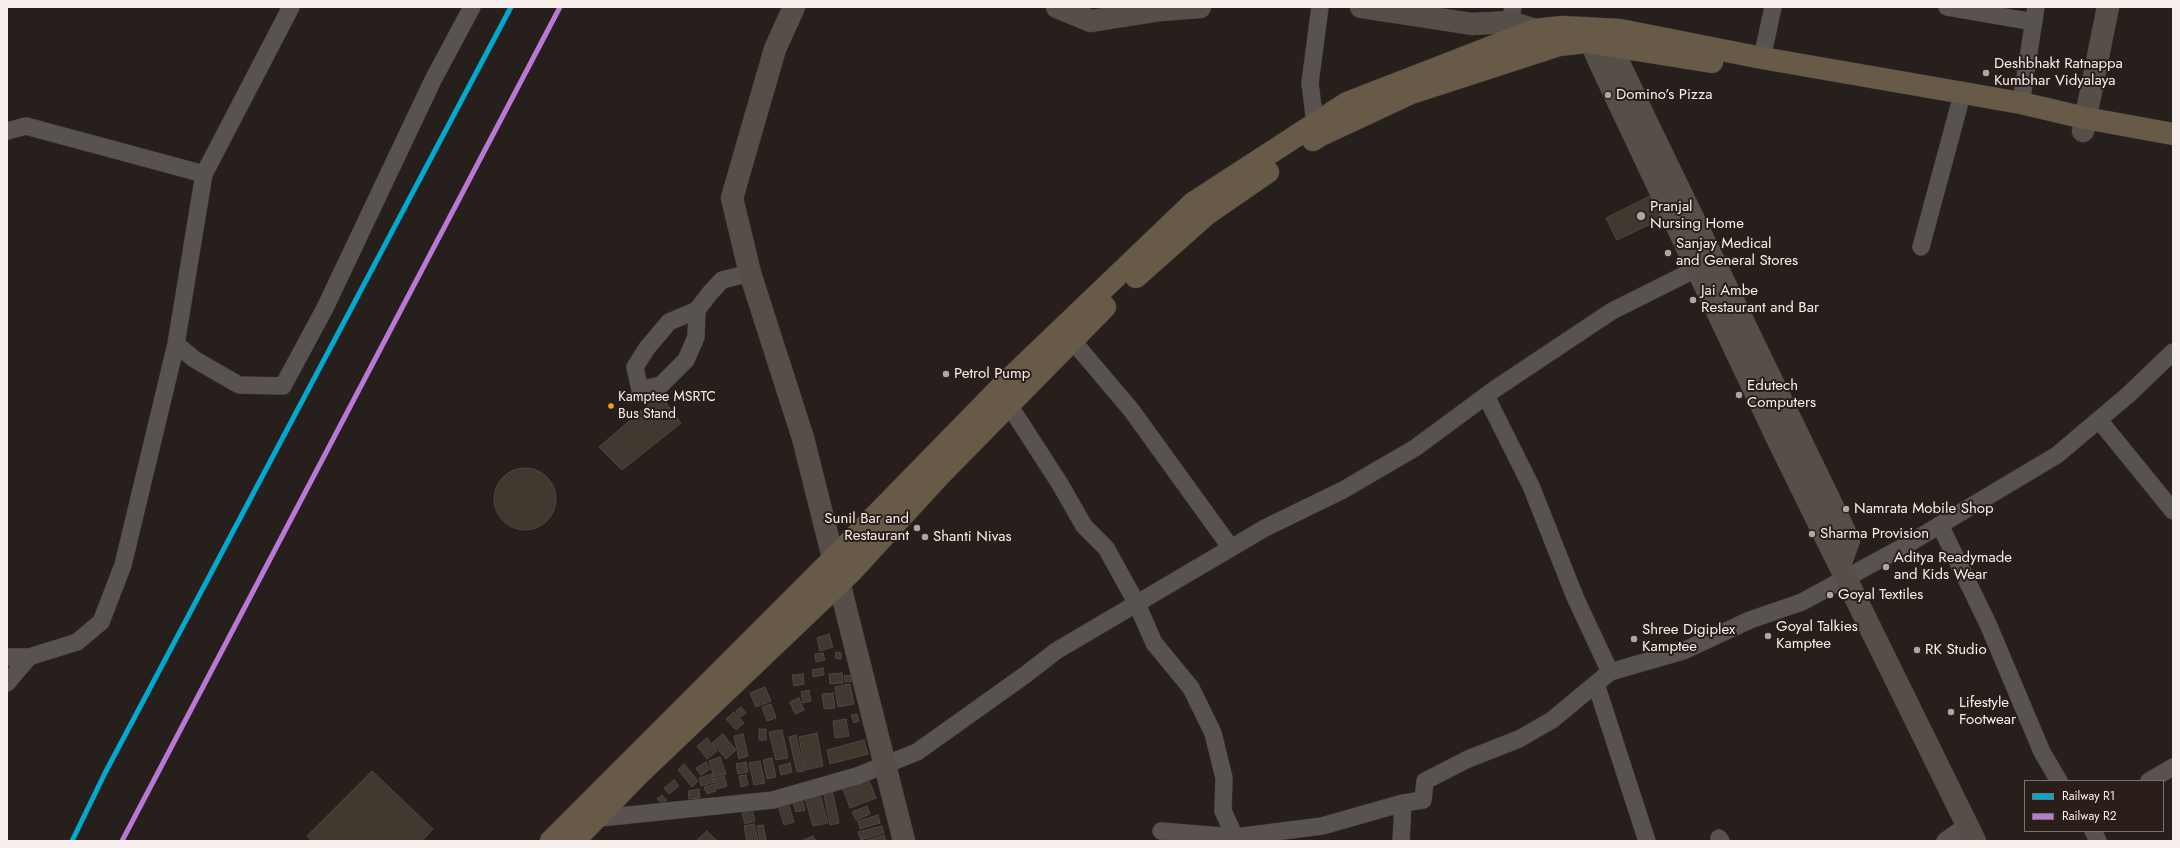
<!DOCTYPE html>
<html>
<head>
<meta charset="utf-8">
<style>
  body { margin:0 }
  #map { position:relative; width:2180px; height:848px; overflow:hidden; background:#261f1c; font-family:Jost,sans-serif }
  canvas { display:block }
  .frame { position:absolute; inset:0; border:8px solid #f6eeeb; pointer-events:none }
  .legend { position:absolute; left:2024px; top:780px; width:140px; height:52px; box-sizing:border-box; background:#291e19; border:1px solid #7b716d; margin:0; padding:5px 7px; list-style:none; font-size:12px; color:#f6eeeb }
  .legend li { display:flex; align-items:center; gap:8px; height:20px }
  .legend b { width:20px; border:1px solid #7b716d }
</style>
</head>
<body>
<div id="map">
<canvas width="2180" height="848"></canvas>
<div class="frame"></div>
<ul class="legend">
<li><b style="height:5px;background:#00a9ce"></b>Railway R1</li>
<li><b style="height:5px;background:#ba77d6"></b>Railway R2</li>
</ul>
</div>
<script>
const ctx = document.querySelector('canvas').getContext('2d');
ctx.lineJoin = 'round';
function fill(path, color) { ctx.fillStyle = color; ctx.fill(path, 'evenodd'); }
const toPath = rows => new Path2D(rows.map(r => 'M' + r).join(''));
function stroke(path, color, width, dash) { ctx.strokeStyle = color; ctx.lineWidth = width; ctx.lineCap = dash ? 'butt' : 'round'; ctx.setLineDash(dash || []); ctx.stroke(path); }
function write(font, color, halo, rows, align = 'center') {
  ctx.font = font + ' Jost,sans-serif'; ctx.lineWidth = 4; ctx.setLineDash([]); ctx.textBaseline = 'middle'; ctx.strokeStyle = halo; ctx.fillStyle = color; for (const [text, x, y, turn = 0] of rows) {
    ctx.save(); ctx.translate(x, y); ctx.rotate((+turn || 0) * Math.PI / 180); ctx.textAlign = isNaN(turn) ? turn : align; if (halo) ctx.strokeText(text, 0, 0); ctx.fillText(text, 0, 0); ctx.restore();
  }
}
const building = toPath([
  [1656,193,1667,216,1617,240,1606,218,1656,193],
  [660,395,681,423,622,470,599,447,660,395],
  '494 499a31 31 0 1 1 62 0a31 31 0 1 1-62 0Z',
  [829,634,833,647,820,651,817,638,829,634],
  [836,652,841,653,841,659,835,658,836,652],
  [823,653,825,660,816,662,815,654,823,653],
  [823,668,824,675,813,677,812,670,823,668],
  [842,673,843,683,830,684,829,674,842,673],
  [803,674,804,684,794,686,792,675,803,674],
  [853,675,854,681,845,682,844,676,853,675],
  [850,684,854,704,838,707,835,687,850,684],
  [765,687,771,701,756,707,750,693,765,687],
  [809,690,811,701,803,703,801,692,809,690],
  [833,693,835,708,824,709,822,694,833,693],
  [799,698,804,710,795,714,790,702,799,698],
  [771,704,776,718,767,721,762,707,771,704],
  [741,707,746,713,740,717,736,711,741,707],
  [734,712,744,723,736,730,726,719,734,712],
  [857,714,859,721,854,723,851,715,857,714],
  [846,719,849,736,835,738,833,721,846,719],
  [759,729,766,729,766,740,759,740,759,729],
  [782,730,788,758,776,760,769,732,782,730],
  [817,733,823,766,805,770,799,737,817,733],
  [723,734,736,750,726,759,712,743,723,734],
  [743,734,748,756,739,759,734,736,743,734],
  [796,735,804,771,797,772,789,737,796,735],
  [707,738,717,751,707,759,697,746,707,738],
  [864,740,868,754,830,764,827,750,864,740],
  [720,757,726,774,714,777,709,761,720,757],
  [772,758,776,777,767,779,763,760,772,758],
  [760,761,765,783,754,785,749,763,760,761],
  [706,762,710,769,701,775,696,768,706,762],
  [746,762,748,772,738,774,736,764,746,762],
  [790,763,792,772,781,775,779,766,790,763],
  [684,764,698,781,692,787,678,770,684,764],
  [372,771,433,829,422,841,313,841,307,836,372,771],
  [712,774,714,782,701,786,699,778,712,774],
  [746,775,748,785,741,787,739,776,746,775],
  [724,776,727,786,717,789,714,779,724,776],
  [867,776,876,798,850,808,842,786,867,776],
  [674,780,679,786,669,794,664,788,674,780],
  [714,784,716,791,707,794,704,787,714,784],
  [699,789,700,798,689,799,688,791,699,789],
  [832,789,839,823,830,825,823,791,832,789],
  [819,791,828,823,813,826,804,795,819,791],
  [801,794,805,810,796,812,791,797,801,794],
  [662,795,667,800,662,804,657,799,662,795],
  [787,799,794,822,784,825,777,802,787,799],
  [751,806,755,821,745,824,741,809,751,806],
  [867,806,870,814,856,820,852,812,867,806],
  [878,815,880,823,860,829,858,821,878,815],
  [754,824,758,841,747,841,744,826,754,824],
  [763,825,766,840,760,841,757,826,763,825],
  [882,826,884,833,861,840,858,832,882,826],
  [707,831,717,841,696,841,707,831],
  [884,835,886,841,865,841,884,835],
  [813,836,816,841,801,841,813,836]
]);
fill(building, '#41382f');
stroke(building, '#4d4844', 1);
const street = toPath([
  [1320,7,1310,83,1315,124,1320,133],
  [1947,7,2034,22],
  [1510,22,1513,7],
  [1762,58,1773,7],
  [2021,103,2036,7],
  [7,131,26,126,204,174],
  [1921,247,1959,106],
  [697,310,696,337,686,360,661,385,640,390,635,367,647,348,669,322,697,310,710,293,722,280,750,273],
  [1072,340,1132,411,1231,548],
  [176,344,194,359,239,385,283,386,325,308,433,80,472,7],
  [1486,396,1531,486,1575,597,1610,672],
  [1009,405,1060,484,1084,526,1106,548,1137,604,1154,643,1191,688,1213,733,1224,778,1223,811,1235,837,1268,841],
  [2099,420,2173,511],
  [1940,525,1988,624,2042,752,2059,781],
  [7,657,29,657,77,642,101,622,123,565,176,344,204,174,291,7],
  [7,683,29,657],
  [1596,684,1647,841],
  [2149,781,2173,767],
  [591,819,773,800,857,776,917,752,1025,675,1056,651,1265,528,1343,490,1415,448,1495,389,1612,311,1698,268],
  [1161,831,1235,837,1322,826,1403,803],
  [2093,831,2098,841],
  [1719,838,1721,841],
  [1401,841,1403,803,1423,800,1425,781,1468,759,1519,739,1552,720,1610,672,1683,651,1750,620,1802,602,1903,547,2057,455,2128,395,2173,352],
  [1945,841,1968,825]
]);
const secondary = toPath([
  [794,7,775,49,732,198,750,273,803,438,904,841],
  [1057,7,1091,21,1161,10,1200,7],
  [1361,7,1472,24,1510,22,1535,30,1545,37],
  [1585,28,1599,61,1776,436,1975,841],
  [1606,31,1611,46,1648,125,1849,540,1840,565],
  [2083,131,2108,7]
]);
const highway = toPath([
  [1313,140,1321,135,1411,93,1559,45,1587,42,1712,62],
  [1136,277,1207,214,1268,172],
  [551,841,833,559,1003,385,1193,203,1347,103,1535,30,1562,27,1620,30,1762,58,2021,103,2085,118,2173,134],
  [574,841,638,775,851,572,939,476,1105,307]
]);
stroke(street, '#403a39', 18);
stroke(secondary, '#403a39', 23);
stroke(highway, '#403a39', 23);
stroke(street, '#585250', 17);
stroke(secondary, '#564f48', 22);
stroke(highway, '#675b47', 22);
stroke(toPath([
  [72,841,105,773,511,7]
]), '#00a9ce', 5);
stroke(toPath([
  [122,841,560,7]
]), '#ba77d6', 5);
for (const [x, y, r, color] of [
  [1986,73,4,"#ada6a3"],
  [1608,95,4,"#ada6a3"],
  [1641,216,5,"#ada6a3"],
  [1668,253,4,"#ada6a3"],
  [1693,300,4,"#ada6a3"],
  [946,374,4,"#ada6a3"],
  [1739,395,4,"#ada6a3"],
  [611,406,3.5,"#f7a600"],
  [1846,509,4,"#ada6a3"],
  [917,528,4,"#ada6a3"],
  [1812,534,4,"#ada6a3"],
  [925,537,4,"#ada6a3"],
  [1886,567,4,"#ada6a3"],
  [1830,595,4,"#ada6a3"],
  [1768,636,4,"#ada6a3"],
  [1634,639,4,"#ada6a3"],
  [1917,650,4,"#ada6a3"],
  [1951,712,4,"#ada6a3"]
]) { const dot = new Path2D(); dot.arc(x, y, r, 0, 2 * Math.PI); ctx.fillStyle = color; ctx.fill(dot); stroke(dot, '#291e19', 1.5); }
write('14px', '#f6eeeb', '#291e19', [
  ["Kamptee MSRTC",618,398],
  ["Bus Stand",618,415]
], 'left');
write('15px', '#f6eeeb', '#291e19', [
  ["Deshbhakt Ratnappa",1994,64],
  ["Kumbhar Vidyalaya",1994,81],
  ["Domino’s Pizza",1616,95],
  ["Pranjal",1650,207],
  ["Nursing Home",1650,224],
  ["Sanjay Medical",1676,244],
  ["and General Stores",1676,261],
  ["Jai Ambe",1701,291],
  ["Restaurant and Bar",1701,308],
  ["Petrol Pump",954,374],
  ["Edutech",1747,386],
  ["Computers",1747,403],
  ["Namrata Mobile Shop",1854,509],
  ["Sunil Bar and",909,519,"right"],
  ["Restaurant",909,536,"right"],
  ["Sharma Provision",1820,534],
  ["Shanti Nivas",933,537],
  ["Aditya Readymade",1894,558],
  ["and Kids Wear",1894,575],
  ["Goyal Textiles",1838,595],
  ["Goyal Talkies",1776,627],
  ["Kamptee",1776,644],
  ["Shree Digiplex",1642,630],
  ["Kamptee",1642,647],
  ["RK Studio",1925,650],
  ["Lifestyle",1959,703],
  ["Footwear",1959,720]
], 'left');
</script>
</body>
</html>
